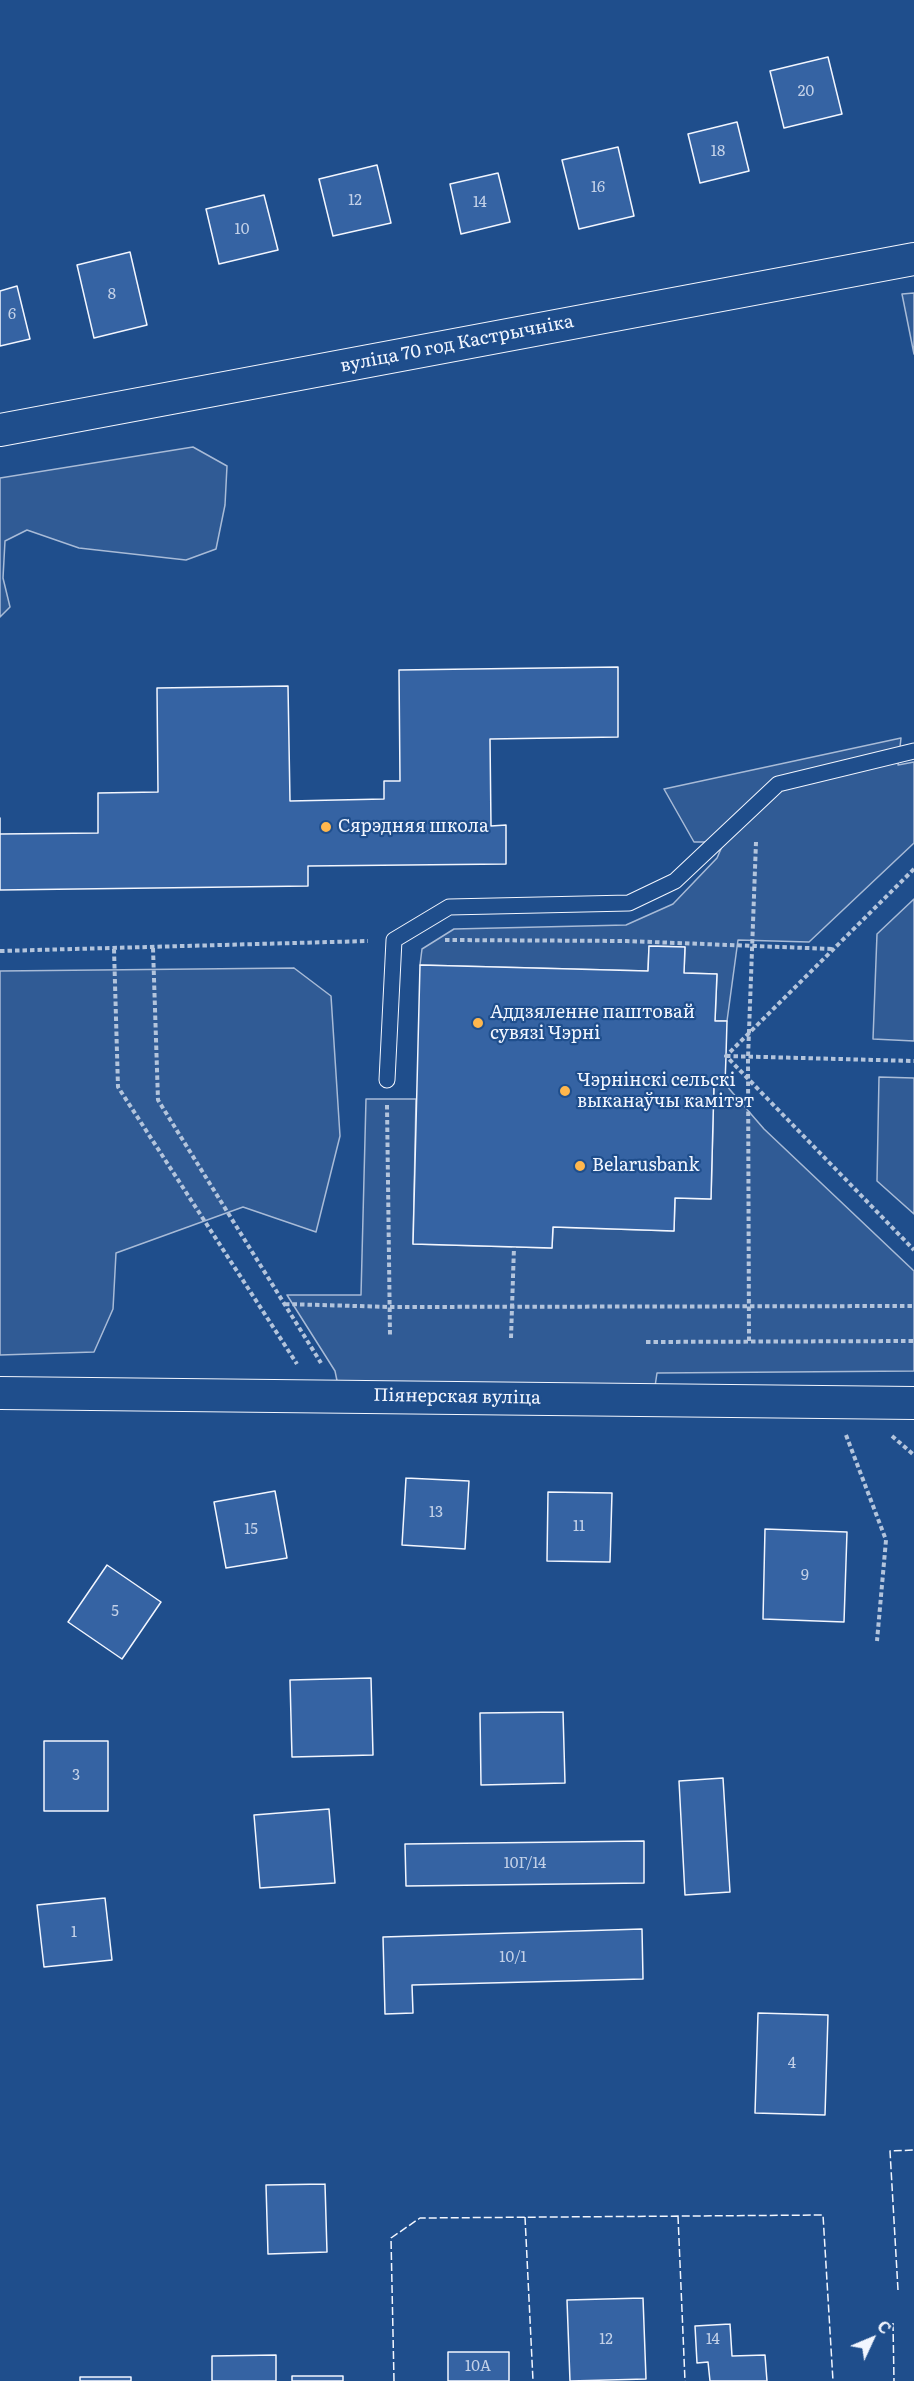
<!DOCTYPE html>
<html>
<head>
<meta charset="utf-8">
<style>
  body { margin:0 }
  #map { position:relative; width:914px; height:2381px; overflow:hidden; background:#1f4e8c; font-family:Literata,serif }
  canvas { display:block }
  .north { position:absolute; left:842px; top:2309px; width:60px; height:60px; -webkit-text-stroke:4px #1f4e8c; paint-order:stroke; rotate:46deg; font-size:16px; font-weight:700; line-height:24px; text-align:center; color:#f2f6ff }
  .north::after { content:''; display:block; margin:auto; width:21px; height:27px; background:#f2f6ff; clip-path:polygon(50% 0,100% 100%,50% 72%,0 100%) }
</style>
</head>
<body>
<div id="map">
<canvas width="914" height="2381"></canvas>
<div class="north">С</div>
</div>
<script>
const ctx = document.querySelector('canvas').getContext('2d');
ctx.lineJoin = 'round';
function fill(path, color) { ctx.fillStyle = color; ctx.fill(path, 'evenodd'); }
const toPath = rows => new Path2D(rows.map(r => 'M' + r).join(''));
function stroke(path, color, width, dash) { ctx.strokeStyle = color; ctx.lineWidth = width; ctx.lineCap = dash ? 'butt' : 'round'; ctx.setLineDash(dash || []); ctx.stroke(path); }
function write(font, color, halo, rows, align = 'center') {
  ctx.font = font + ' Literata,serif'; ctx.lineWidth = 4.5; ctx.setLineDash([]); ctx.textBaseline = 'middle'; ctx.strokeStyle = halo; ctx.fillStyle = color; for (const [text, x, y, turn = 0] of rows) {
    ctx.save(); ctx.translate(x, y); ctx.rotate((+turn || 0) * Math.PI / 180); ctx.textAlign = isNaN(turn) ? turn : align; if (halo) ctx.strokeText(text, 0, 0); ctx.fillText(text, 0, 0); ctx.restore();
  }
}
const built = toPath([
  [914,293,914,354,902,294,914,293],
  [193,447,227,466,225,505,216,549,186,560,79,548,27,530,5,541,3,578,10,607,0,617,0,478,193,447],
  [901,738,898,765,914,762,914,843,809,942,738,940,727,1021,715,1021,717,974,684,973,685,947,649,946,648,971,420,965,422,949,454,929,626,925,673,904,717,858,724,842,694,842,664,789,901,738],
  [914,899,914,1041,873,1039,877,934,914,899],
  [294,968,331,996,340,1136,316,1232,243,1207,116,1253,113,1309,94,1352,0,1355,0,971,294,968],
  [879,1077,914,1078,914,1214,877,1181,879,1077],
  [714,1084,725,1084,764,1129,914,1271,914,1371,657,1373,653,1400,340,1395,335,1371,287,1295,361,1295,366,1099,416,1099,413,1244,552,1248,553,1227,674,1231,675,1198,711,1199,714,1084]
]);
fill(built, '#305b95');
stroke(built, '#a8bbd7', 1.5);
const building = toPath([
  [828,57,842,114,784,128,770,71,828,57],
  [737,122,749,171,700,183,688,134,737,122],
  [618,147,634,216,579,229,562,160,618,147],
  [377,165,391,223,333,236,319,179,377,165],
  [498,173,510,222,461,234,450,184,498,173],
  [264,195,278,250,219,264,206,209,264,195],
  [130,252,147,325,94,338,77,265,130,252],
  [17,286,30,339,0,346,0,291,17,286],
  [618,667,618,737,490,739,491,826,506,825,506,864,308,866,308,886,0,890,0,818,0,834,98,833,98,793,158,792,157,688,288,686,290,801,384,799,384,781,400,781,399,670,618,667],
  [649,946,685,947,684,973,717,974,715,1021,727,1021,726,1056,725,1084,714,1084,711,1199,675,1198,674,1231,553,1227,552,1248,413,1244,420,965,648,971,649,946],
  [406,1478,469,1481,465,1549,402,1545,406,1478],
  [275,1491,287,1558,226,1568,214,1502,275,1491],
  [548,1492,612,1493,610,1562,547,1561,548,1492],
  [765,1529,847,1532,844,1622,763,1619,765,1529],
  [107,1565,161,1602,122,1659,68,1622,107,1565],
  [371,1678,373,1755,292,1757,290,1680,371,1678],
  [563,1712,565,1783,481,1785,480,1713,563,1712],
  [44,1741,108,1741,108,1811,44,1811,44,1741],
  [723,1778,730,1892,685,1895,679,1781,723,1778],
  [329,1809,335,1883,260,1888,254,1815,329,1809],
  [644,1841,644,1883,406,1886,405,1844,644,1841],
  [105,1898,112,1960,44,1967,37,1905,105,1898],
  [642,1929,643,1979,412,1985,413,2013,385,2014,383,1937,642,1929],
  [758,2013,828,2015,825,2115,755,2113,758,2013],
  [325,2184,327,2252,268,2254,266,2185,325,2184],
  [643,2298,646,2379,570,2381,567,2300,643,2298],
  [730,2324,732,2356,765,2355,767,2381,710,2381,708,2362,697,2363,695,2326,730,2324],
  [448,2352,509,2352,509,2381,448,2381,448,2352],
  [276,2355,276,2381,212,2381,212,2356,276,2355],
  [292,2376,343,2376,343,2381,292,2381,292,2376],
  [80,2377,131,2377,131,2381,80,2381,80,2377]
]);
fill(building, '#3563a3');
stroke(building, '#f2f6ff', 1.5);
const lane = toPath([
  [387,1080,394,940,449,907,629,903,675,881,778,784,914,751]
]);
const street = toPath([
  [0,430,914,259],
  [0,1393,914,1403]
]);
stroke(lane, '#f2f6ff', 17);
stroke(street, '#f2f6ff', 34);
stroke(toPath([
  [914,869,726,1056,914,1250],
  [445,940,626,941,832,949],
  [153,948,158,1100,321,1363],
  [114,949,118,1087,297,1364],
  [0,951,368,941],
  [726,1056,914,1061],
  [387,1105,390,1335],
  [285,1304,391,1307,914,1306],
  [511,1338,514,1247],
  [749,1341,748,1058,756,842],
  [646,1342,914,1341],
  [846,1435,886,1540,877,1641],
  [892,1436,914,1455]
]), '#b3c4dc', 4, [4.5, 3]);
stroke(lane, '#1f4e8c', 15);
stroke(street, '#1f4e8c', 32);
stroke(toPath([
  [678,2216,685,2381],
  [525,2217,533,2381],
  [898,2290,890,2151,914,2150],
  [893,2323,894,2381],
  [394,2381,391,2238,420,2218,823,2215,833,2381]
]), '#f2f6ff', 1.5, [8, 3]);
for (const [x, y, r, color] of [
  [326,827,6,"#ffb74d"],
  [478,1023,6,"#ffb74d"],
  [565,1091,6,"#ffb74d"],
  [580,1166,6,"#ffb74d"]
]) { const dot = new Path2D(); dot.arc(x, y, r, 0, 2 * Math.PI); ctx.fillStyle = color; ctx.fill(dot); stroke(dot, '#1f4e8c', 2); }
write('15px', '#c3d1e8', null, [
  ["20",806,92],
  ["18",718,152],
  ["16",598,188],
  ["12",355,201],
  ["14",480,203],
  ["10",242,230],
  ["8",112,295],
  ["6",12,315],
  ["13",436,1513],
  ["11",579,1527],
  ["15",251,1530],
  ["9",805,1576],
  ["5",115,1612],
  ["3",76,1776],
  ["10Г/14",525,1864],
  ["1",74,1933],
  ["10/1",513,1958],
  ["4",792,2064],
  ["12",606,2340],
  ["14",713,2340],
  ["10А",478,2367]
]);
write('18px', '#f2f6ff', '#1f4e8c', [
  ["вуліца 70 год Кастрычніка",457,344,-11],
  ["Піянерская вуліца",457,1397,1]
]);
write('18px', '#f2f6ff', '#1f4e8c', [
  ["Сярэдняя школа",338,827],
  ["Аддзяленне паштовай",490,1013],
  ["сувязі Чэрні",490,1034],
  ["Чэрнінскі сельскі",577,1081],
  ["выканаўчы камітэт",577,1102],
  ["Belarusbank",592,1166]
], 'left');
</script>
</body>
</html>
